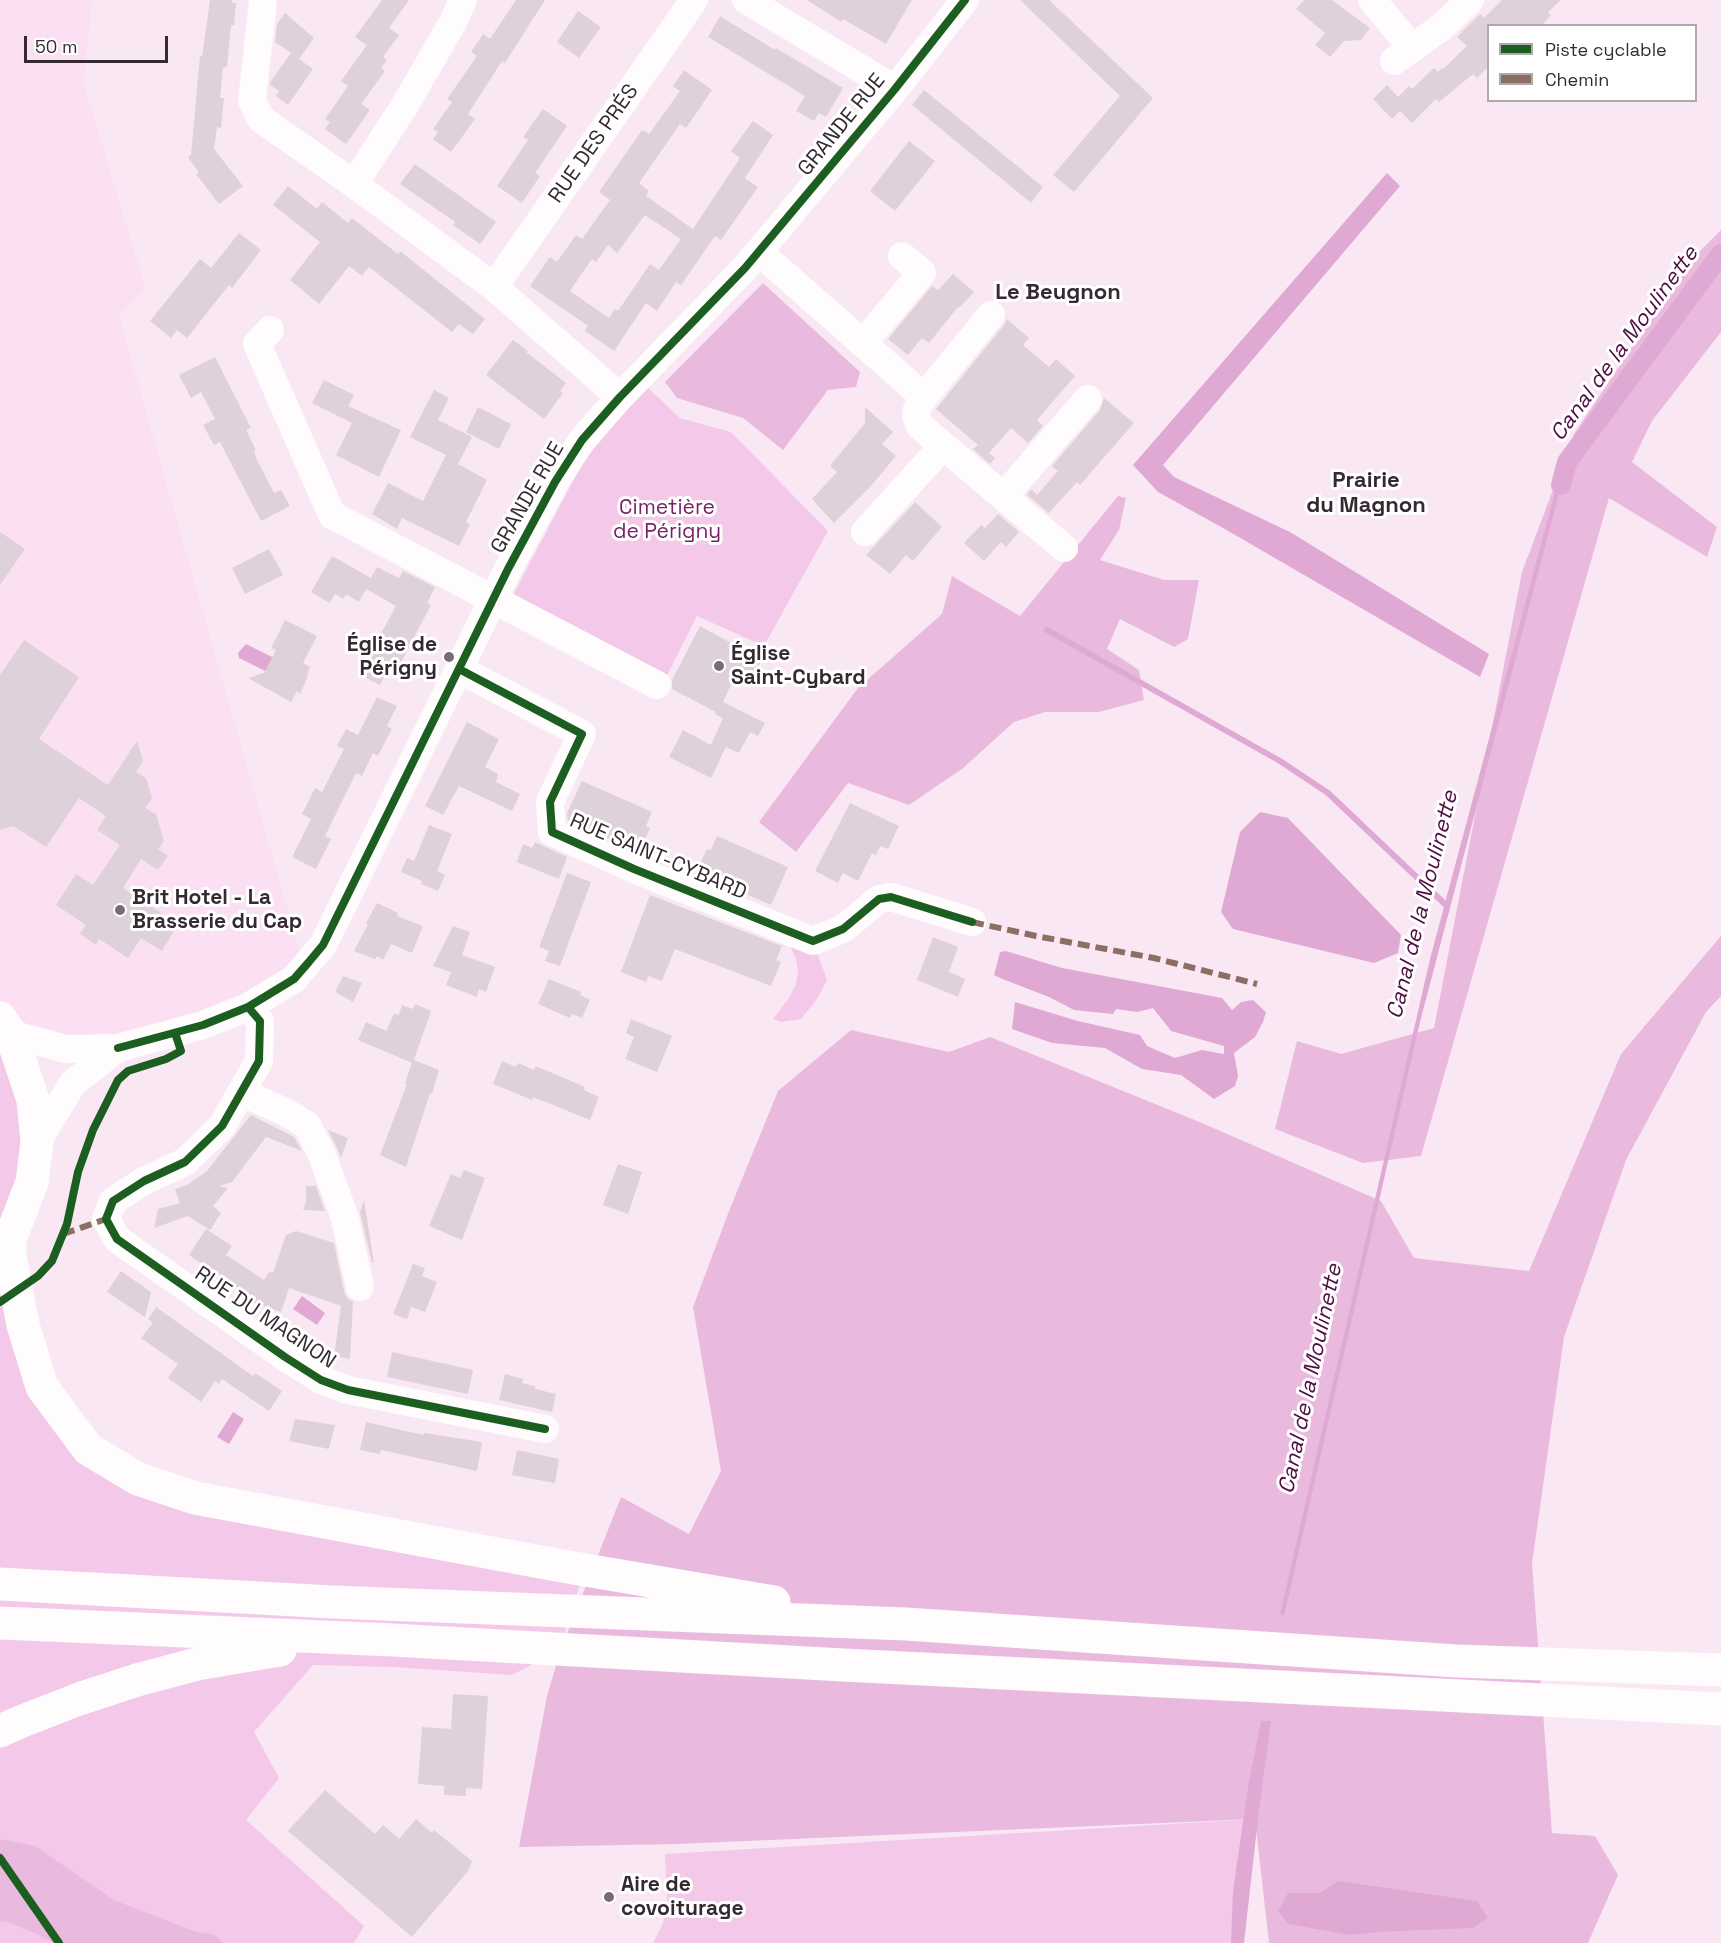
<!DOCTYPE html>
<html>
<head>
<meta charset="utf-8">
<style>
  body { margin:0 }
  #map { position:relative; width:1721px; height:1943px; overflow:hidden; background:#f9e8f4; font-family:"Space Grotesk",sans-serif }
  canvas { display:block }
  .legend { position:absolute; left:1487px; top:24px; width:210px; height:78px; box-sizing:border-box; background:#fff; border:2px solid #aeaaad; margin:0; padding:8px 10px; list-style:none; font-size:18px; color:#352a32 }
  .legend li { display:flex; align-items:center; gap:12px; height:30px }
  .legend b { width:30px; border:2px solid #aeaaad }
  .scale { position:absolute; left:24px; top:36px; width:144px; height:27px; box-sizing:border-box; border:3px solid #352a32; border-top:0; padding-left:8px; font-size:18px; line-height:21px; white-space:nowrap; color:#352a32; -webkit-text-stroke:4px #fff; paint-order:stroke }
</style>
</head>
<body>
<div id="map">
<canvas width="1721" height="1943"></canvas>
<ul class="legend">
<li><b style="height:8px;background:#1b5e20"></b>Piste cyclable</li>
<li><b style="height:8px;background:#8d6e63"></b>Chemin</li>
</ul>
<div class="scale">50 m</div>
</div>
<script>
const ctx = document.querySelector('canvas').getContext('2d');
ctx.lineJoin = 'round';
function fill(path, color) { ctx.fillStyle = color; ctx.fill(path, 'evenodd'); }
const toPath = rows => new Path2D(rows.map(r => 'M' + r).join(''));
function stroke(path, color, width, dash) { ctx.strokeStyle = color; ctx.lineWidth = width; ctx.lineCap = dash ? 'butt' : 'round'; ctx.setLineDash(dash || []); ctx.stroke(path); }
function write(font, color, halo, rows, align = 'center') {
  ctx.font = font + ' "Space Grotesk",sans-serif'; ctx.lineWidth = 6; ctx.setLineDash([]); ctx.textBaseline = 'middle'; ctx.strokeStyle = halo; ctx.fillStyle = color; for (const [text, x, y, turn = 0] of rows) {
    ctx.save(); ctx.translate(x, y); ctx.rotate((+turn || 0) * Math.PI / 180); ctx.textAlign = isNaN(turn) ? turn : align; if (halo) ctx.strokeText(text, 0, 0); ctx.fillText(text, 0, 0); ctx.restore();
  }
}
fill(toPath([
  [0,0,92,0,84,85,146,289,119,316,300,953,294,979,118,1048,0,1018]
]), '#fbe0f3');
fill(toPath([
  [646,386,680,418,731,432,828,531,764,646,697,616,666,677,511,599,583,462],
  [793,933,813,941,827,980,817,999,801,1019,781,1022,773,1019,789,998,796,984,798,970,796,959,791,948],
  [0,1018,33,1100,9,1242,42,1387,138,1479,586,1570,570,1611,561,1649,512,1675,393,1667,313,1665,254,1732,279,1778,246,1820,364,1926,354,1943,0,1943],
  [1256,1819,1242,1943,653,1943,663,1923,667,1900,665,1854]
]), '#f4c8e8');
fill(toPath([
  [1721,230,1721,332,1652,421,1632,462,1717,527,1707,557,1609,498,1421,1156,1363,1163,1275,1129,1297,1041,1341,1054,1434,1028,1522,572,1574,434,1688,263],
  [763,283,860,372,856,387,828,390,783,450,743,418,677,398,665,382],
  [1118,496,1126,498,1119,530,1100,560,1164,580,1199,580,1188,639,1174,647,1120,619,1107,649,1139,670,1144,700,1099,712,1045,712,1014,722,962,769,909,805,848,783,796,852,759,822,858,688,942,614,952,576,1020,616],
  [1721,936,1721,996,1706,1012,1626,1160,1564,1337,1532,1564,1552,1833,1595,1836,1618,1875,1588,1943,1269,1943,1255,1819,678,1844,519,1847,547,1696,561,1649,621,1497,689,1534,721,1471,693,1307,729,1211,778,1091,851,1030,949,1052,990,1037,1202,1123,1381,1201,1414,1258,1529,1271,1621,1054],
  [0,1839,35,1846,114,1900,193,1931,215,1935,223,1943,54,1943,35,1933,8,1922,0,1921]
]), '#eabade');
fill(toPath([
  [1387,173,1400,186,1163,465,1174,477,1290,532,1489,654,1480,677,1223,528,1158,492,1133,465],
  [1721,244,1721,254,1567,463,1420,1022,1284,1616,1280,1614,1430,959,1563,462],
  [246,644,276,659,269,673,239,658,238,653],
  [1260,812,1288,818,1401,935,1398,953,1374,963,1233,929,1221,912,1240,832],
  [1006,951,1062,968,1222,998,1232,1010,1241,1002,1253,1000,1266,1012,1263,1022,1255,1037,1234,1053,1238,1076,1235,1086,1214,1099,1181,1075,1142,1069,1105,1048,1052,1043,1012,1029,1015,1002,1078,1021,1140,1035,1147,1046,1175,1058,1202,1050,1224,1054,1224,1046,1171,1031,1153,1008,1137,1012,1116,1009,1113,1014,1074,1010,1049,997,1000,978,994,975,1000,952],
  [302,1296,325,1313,317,1325,293,1309],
  [233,1412,244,1419,229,1444,217,1437],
  [1261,1721,1271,1721,1259,1810,1244,1943,1231,1943,1233,1892,1248,1787],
  [1338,1881,1477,1901,1488,1918,1473,1928,1378,1932,1350,1935,1288,1924,1278,1911,1288,1893,1320,1893]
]), '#e0a9d3');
stroke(toPath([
  [1047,630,1280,761,1328,793,1447,906]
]), '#e0a9d3', 6);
stroke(toPath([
  [1561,485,1567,462,1721,254]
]), '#e0a9d3', 20);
fill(toPath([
  [210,0,232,0,232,3,236,3,234,25,231,25,227,67,223,67,220,98,224,98,221,128,217,127,214,149,243,186,219,204,196,174,199,173,188,157,191,155,200,56,202,57],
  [382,0,409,0,389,28,399,35,383,57,387,60,381,68,385,71,361,104,370,110,346,144,325,129,330,122,325,119,348,86,341,81,367,45,355,37],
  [516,0,545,0,505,63,502,61,468,114,475,119,451,152,433,139,438,132,433,129,452,102,447,99,477,56,471,52,483,34,490,39],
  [807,0,912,0,886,44,843,19,841,22],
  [1020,0,1049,0,1153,98,1074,192,1053,175,1120,96],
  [1304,0,1332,0,1370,28,1361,40,1344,41,1330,57,1315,45,1325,33,1296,9],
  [1502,0,1561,0,1548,12,1551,15,1541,26,1488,26,1488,67,1477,78,1473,74,1439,102,1436,99,1412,123,1400,111,1392,119,1373,99,1387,85,1398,97,1409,86,1412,89,1434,68,1438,72,1442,68,1443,69,1467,46,1457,37,1480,14,1484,18],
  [578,11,601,27,579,58,557,42],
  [285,13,314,38,299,59,313,69,288,105,276,96,279,91,270,85,271,81,291,53,275,42,277,24],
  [720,16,775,50,776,48,843,88,826,117,819,113,814,121,796,111,805,96,708,37],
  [684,70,712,90,686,128,680,124,639,183,649,191,646,196,693,229,740,158,731,151,753,121,773,135,745,178,758,187,721,240,715,236,681,285,676,282,657,311,646,303,614,351,585,331,588,326,530,286,550,257,557,262,576,235,582,239,610,200,599,192,642,130,649,134,680,91,673,86],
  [645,215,681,239,659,270,650,264,618,311,615,309,609,318,570,291,592,259,596,262,608,245,617,253],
  [924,90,1043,187,1031,203,912,105],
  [543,109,567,126,535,173,540,176,522,203,497,186,528,140,523,137],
  [909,141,935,161,895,211,870,191],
  [415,164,496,222,480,244,453,225,455,222,400,184],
  [288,186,317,209,322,202,348,223,352,218,398,254,400,251,485,319,473,334,459,324,452,332,369,267,362,276,349,266,319,304,290,280,320,242,273,205],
  [239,233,261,250,232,288,229,285,187,338,177,330,171,338,150,321,200,259,211,268],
  [953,274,974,292,959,308,958,307,929,343,922,338,908,355,888,339,932,286,938,290],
  [1007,319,1029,338,1023,345,1049,367,1056,359,1075,376,1037,420,1043,426,1028,443,1011,428,989,453,995,458,990,464,973,449,978,445,936,409,1004,325],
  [513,340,528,351,526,352,566,383,560,391,563,393,544,419,486,375],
  [215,357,251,428,246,430,256,450,254,450,256,458,274,493,281,490,290,506,261,521,220,442,214,445,203,425,215,419,201,392,191,398,179,375],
  [324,380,354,395,348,406,401,430,379,477,336,455,352,423,312,403],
  [434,390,449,398,438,420,472,437,458,464,487,480,466,522,470,524,459,546,402,518,397,529,372,514,388,483,423,501,446,455,410,437],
  [1104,398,1134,423,1080,485,1077,482,1049,513,1027,495,1031,489,1037,495,1058,471,1052,466,1100,410],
  [478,407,511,424,499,449,466,432],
  [865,407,893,432,882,444,896,456,871,486,834,523,812,499,837,472,830,466,865,423],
  [915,502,942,527,913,561,906,555,890,574,866,555],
  [998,514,1019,532,1006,547,1001,542,984,561,964,543,981,525,985,528],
  [0,532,25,549,0,585],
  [269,549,283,575,245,594,232,568],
  [332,556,371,578,377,567,399,578,403,571,435,587,427,603,431,605,400,664,393,660,380,685,359,674,396,606,366,589,359,602,346,594,343,599,335,594,330,603,311,592],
  [285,620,317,636,303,663,310,667,307,675,308,676,300,694,297,691,291,702,248,678,264,673,276,650,271,648],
  [700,626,762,660,751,679,737,672,723,702,765,723,758,736,750,732,739,753,726,747,711,778,669,757,683,730,711,745,723,718,715,714,716,712,672,689,672,680],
  [24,640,79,677,39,739,108,785,137,741,143,761,136,772,146,778,152,798,145,808,156,814,164,841,158,849,168,856,158,870,141,859,123,888,178,924,162,951,141,938,128,958,99,939,96,945,80,934,86,925,56,905,76,874,93,885,120,845,97,830,106,816,79,798,46,847,13,826,0,830,0,675],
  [377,697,397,706,387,726,392,729,378,756,373,753,362,776,356,773,325,836,331,839,316,869,292,857,311,819,302,814,315,788,322,792,344,749,337,746,346,729,358,735],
  [467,722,499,739,485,767,498,774,496,782,520,794,512,811,459,786,443,815,425,806],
  [582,781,652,812,646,826,650,828,639,852,568,821,567,813],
  [850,803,899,826,888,849,880,846,876,855,872,853,858,881,843,873,838,883,815,871],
  [429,825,452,834,437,871,445,875,438,891,421,884,422,881,401,872,407,858,414,861],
  [717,836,788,867,771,905,696,872,707,849,711,850],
  [535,842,567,857,559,879,517,862,523,844,532,848],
  [567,873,591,882,560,966,545,961,549,951,539,947],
  [650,895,782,946,776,960,781,962,771,986,675,949,662,981,648,976,646,982,621,972],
  [377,903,398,913,397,916,423,926,412,953,391,944,383,960,377,956,375,959,354,951,368,924,366,923],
  [453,926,470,932,462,955,495,967,486,992,479,989,477,997,446,985,451,972,433,966],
  [933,937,958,947,949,972,965,979,958,997,917,980],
  [343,976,362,983,353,1002,335,992],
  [549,979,581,992,580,995,590,1000,582,1018,572,1014,570,1018,538,1004],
  [415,1004,431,1011,414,1060,439,1070,432,1094,430,1093,406,1167,380,1155,407,1084,405,1083,412,1063,358,1040,366,1022,386,1031,394,1014,399,1015,402,1005,413,1009],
  [631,1019,672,1036,657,1072,625,1059,634,1037,626,1033],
  [502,1061,516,1067,518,1063,534,1070,536,1066,585,1087,584,1090,599,1097,590,1120,533,1097,532,1100,493,1084],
  [251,1115,294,1137,302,1151,266,1137,232,1182,219,1186,228,1188,213,1206,221,1213,210,1230,188,1216,154,1228,158,1209,180,1203,175,1189,187,1185,207,1171],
  [328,1130,348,1138,341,1158,337,1148],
  [618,1164,642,1172,628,1214,603,1205],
  [464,1170,485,1178,462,1240,429,1226,451,1174,460,1178],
  [306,1186,316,1186,325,1211,303,1210,306,1202],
  [364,1200,374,1263,372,1263,360,1212],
  [206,1229,232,1246,226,1255,264,1280,269,1272,273,1273,286,1235,296,1231,334,1243,344,1291,347,1298,353,1302,350,1359,334,1356,341,1306,289,1288,281,1312,251,1302,253,1298,189,1255],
  [413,1264,425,1268,422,1276,437,1282,425,1312,411,1307,407,1319,393,1314],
  [121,1271,151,1292,145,1317,107,1292],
  [156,1307,253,1376,255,1373,282,1391,269,1411,222,1379,219,1384,215,1381,201,1402,168,1378,178,1364,141,1338,153,1323,148,1319],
  [392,1352,473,1370,468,1394,387,1377],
  [505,1374,523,1379,522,1383,535,1386,535,1389,556,1394,552,1412,499,1400],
  [295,1419,335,1425,329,1449,289,1441],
  [366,1422,423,1435,424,1433,482,1442,477,1471,381,1450,380,1454,360,1450],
  [517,1450,559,1459,555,1483,512,1475],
  [453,1694,488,1696,482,1789,466,1788,466,1796,444,1795,444,1786,418,1784,422,1727,451,1729],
  [325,1790,375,1834,383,1825,399,1839,416,1819,432,1833,434,1830,472,1861,468,1871,412,1937,288,1831]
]), '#ded1da');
stroke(toPath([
  [263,0,252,101,261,119,354,184],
  [463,0,453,22,405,105,354,184,494,287,620,397],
  [746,0,895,89],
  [1372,0,1412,48],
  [1394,61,1443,26,1470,0],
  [759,252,924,397,917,409,916,416,920,426,1064,548],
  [494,287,694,0],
  [270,330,257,344,332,515,657,685],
  [863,343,922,273,902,256],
  [924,397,991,315],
  [1004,496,1088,399],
  [865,532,943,446],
  [459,669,582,734,550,802,552,832,634,869,813,941,843,929,879,899,891,897,972,922],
  [248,1007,260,1021,259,1061,222,1126,185,1162,144,1181,113,1201,106,1219,117,1239,285,1357,321,1380,348,1390,545,1429],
  [11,1034,66,1049,118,1048,203,1025,248,1007,294,979,323,945,508,569,555,482,582,440,620,397,745,268,895,89,965,0],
  [241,1092,285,1112,307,1125,322,1155,345,1218,360,1287],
  [37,1142,73,1083,118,1048]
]), '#fefcfd', 28);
stroke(toPath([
  [0,1018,11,1034,33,1100,37,1142,32,1182,9,1242,0,1254]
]), '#fefcfd', 33);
stroke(toPath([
  [9,1242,11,1261,23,1325,42,1387,88,1449,138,1479,195,1498,562,1566,774,1602],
  [0,1584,333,1602,906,1624,1456,1661,1721,1670],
  [0,1623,393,1640,843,1665,1721,1709],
  [0,1731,20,1722,79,1699,137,1680,197,1664,280,1650]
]), '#fefcfd', 33);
stroke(toPath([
  [972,922,1036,936,1154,958,1257,984],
  [63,1234,106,1219]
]), '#8d6e63', 6, [12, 6]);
stroke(toPath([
  [459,669,582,734,550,802,552,832,634,869,813,941,843,929,879,899,891,897,972,922],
  [248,1007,260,1021,259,1061,222,1126,185,1162,144,1181,113,1201,106,1219,117,1239,285,1357,321,1380,348,1390,545,1429],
  [118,1048,203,1025,248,1007,294,979,308,963,323,945,508,569,555,482,582,440,620,397,745,268,895,89,965,0],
  [0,1302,38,1276,52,1261,67,1224,78,1172,93,1130,118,1080,128,1071,166,1059,181,1051,175,1033],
  [0,1858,59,1943]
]), '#1b5e20', 8);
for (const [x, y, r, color] of [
  [449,657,6,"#7a6c76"],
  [719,666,6,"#7a6c76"],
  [120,910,6,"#7a6c76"],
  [609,1897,6,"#7a6c76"]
]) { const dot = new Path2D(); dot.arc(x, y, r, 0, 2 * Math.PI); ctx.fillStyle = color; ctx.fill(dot); stroke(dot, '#fff', 2); }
write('21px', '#352a32', '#fff', [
  ["GRANDE RUE",842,125,-51],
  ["RUE DES PRÉS",594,144,-55],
  ["GRANDE RUE",528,498,-60],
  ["RUE SAINT-CYBARD",658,857,23],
  ["RUE DU MAGNON",265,1318,34]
]);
write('21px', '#762267', '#fff', [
  ["Cimetière",667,508],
  ["de Périgny",667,532]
]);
write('bold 21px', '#352a32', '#fff', [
  ["Église de",437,645,"right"],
  ["Périgny",437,669,"right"],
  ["Église",731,654],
  ["Saint-Cybard",731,678],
  ["Brit Hotel - La",132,898],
  ["Brasserie du Cap",132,922],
  ["Aire de",621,1885],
  ["covoiturage",621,1909]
], 'left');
write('bold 22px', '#352a32', '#fff', [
  ["Le Beugnon",1058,293],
  ["Prairie",1366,481],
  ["du Magnon",1366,506]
]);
write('italic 22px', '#4e0d43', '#fff', [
  ["Canal de la Moulinette",1625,344,-54],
  ["Canal de la Moulinette",1423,905,-76],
  ["Canal de la Moulinette",1311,1379,-78]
]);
</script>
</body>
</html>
